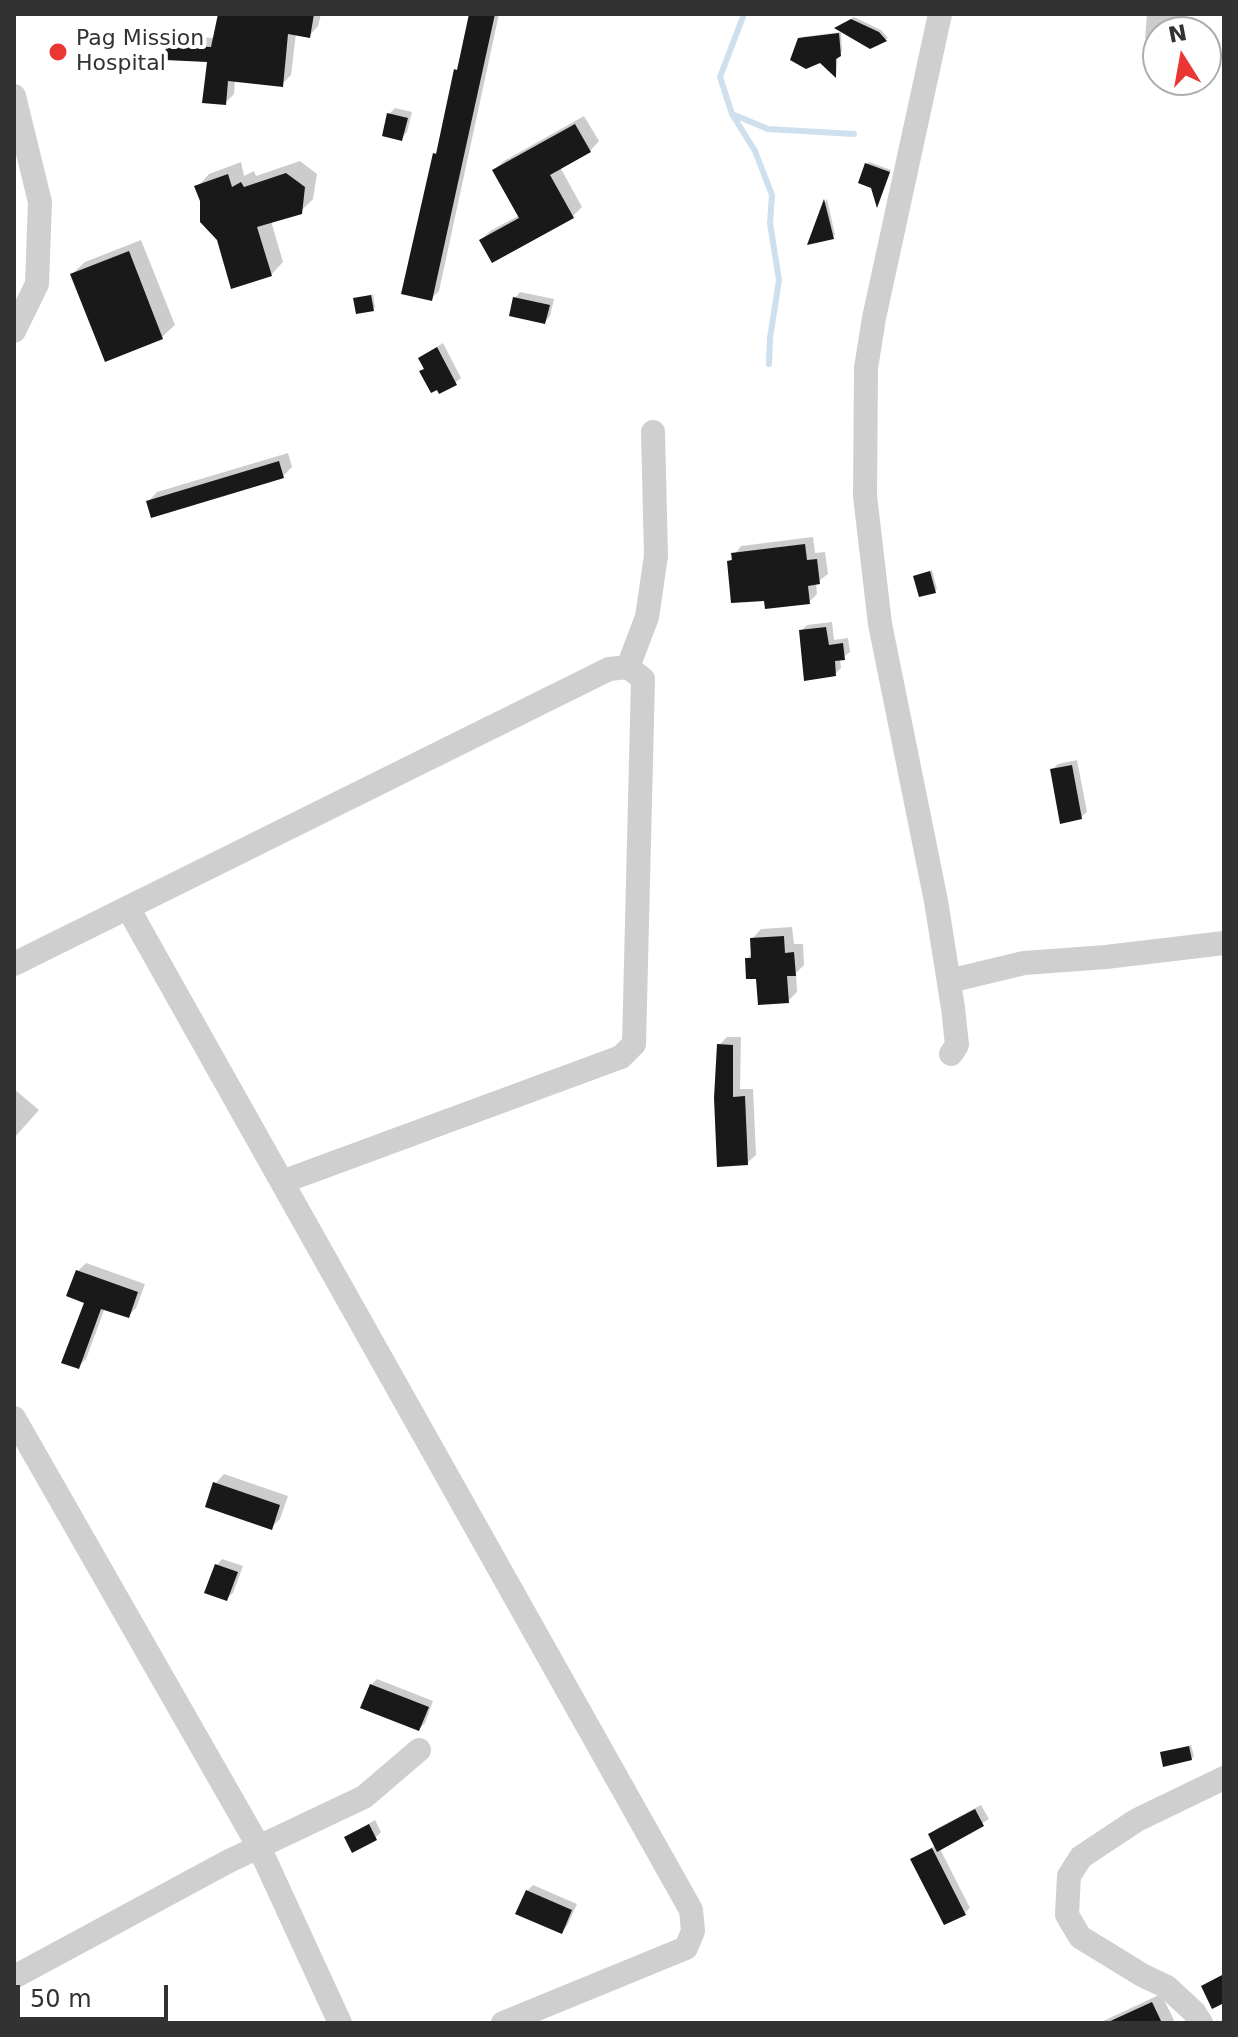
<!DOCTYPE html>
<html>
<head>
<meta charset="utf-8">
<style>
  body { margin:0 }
  #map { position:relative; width:1238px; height:2037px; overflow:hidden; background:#fff; font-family:"DejaVu Sans",sans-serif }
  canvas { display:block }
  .frame { position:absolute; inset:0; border:16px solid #323232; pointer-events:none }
  .north { position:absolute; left:1142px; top:16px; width:80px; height:80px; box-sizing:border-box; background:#fff; border:2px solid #adadad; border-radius:50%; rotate:349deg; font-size:22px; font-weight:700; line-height:32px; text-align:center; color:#323232 }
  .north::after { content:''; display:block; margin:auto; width:28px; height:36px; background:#ea3734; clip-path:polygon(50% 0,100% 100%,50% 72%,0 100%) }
  .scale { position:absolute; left:16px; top:1985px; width:152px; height:36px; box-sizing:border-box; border:4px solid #323232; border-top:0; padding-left:10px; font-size:24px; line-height:28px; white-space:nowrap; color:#323232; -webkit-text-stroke:6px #fff; paint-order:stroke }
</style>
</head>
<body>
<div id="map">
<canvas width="1238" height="2037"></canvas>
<div class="frame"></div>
<div class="north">N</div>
<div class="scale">50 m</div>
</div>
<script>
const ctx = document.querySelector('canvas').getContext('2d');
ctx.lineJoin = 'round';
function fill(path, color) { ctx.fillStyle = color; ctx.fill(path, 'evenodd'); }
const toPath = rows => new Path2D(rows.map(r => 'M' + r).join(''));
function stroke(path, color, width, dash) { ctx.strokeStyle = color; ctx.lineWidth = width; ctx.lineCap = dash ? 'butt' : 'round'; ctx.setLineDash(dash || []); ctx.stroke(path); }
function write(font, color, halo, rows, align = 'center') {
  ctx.font = font + ' "DejaVu Sans",sans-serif'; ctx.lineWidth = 8; ctx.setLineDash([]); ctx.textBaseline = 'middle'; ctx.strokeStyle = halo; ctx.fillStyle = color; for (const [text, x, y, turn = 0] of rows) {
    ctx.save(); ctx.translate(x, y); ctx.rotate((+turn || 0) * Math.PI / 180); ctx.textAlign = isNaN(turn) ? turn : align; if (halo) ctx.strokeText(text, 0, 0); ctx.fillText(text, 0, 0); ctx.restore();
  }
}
fill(toPath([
  [220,14,321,14,318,26,309,36,296,33,291,75,282,84,235,80,234,94,225,103,209,60,168,45,177,36,214,38],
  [470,14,499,14,439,291,431,299,435,154,439,150],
  [1147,14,1180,14,1181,21,1145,39],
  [854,17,881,30,888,38,870,47,839,26],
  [841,32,842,51,838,55,836,76,799,39,802,37],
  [395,108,412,112,407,132,401,138,389,114],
  [584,116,599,141,590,151,560,167,582,207,573,216,481,240,490,231,520,215,494,170,504,161],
  [300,161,317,174,313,199,300,212,271,221,283,262,271,275,218,239,197,187,209,174,241,162,244,176,254,171,256,176],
  [869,162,891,170,878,205,867,164],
  [827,199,835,235,811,242,826,200],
  [141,240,175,325,162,337,72,274,85,262],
  [520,292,554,299,550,316,545,322,515,298],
  [373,294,375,307,373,309,355,299],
  [443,343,461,378,455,383,425,368,420,358],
  [288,453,292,467,283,476,148,502,157,492],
  [813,537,815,553,825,552,828,574,816,583,817,594,809,602,766,598,729,562,741,546],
  [932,570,937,589,935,591,916,576],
  [832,622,834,640,848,638,850,652,840,659,841,668,835,674,801,631,807,625],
  [1077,760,1087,812,1081,817,1052,770,1058,764],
  [792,927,794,944,803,944,804,965,796,973,797,992,788,1001,758,977,747,959,753,952,752,939,761,929],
  [727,1037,741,1037,740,1089,753,1089,756,1155,747,1163,719,1045],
  [14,1089,39,1110,14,1138],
  [86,1263,145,1284,136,1308,128,1316,105,1308,86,1359,78,1367,87,1301,78,1271],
  [224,1474,288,1496,280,1519,271,1528,215,1484],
  [222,1559,243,1566,233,1593,227,1598,217,1565],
  [377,1679,433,1701,425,1723,419,1729,371,1685],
  [1191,1745,1194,1756,1191,1759,1162,1753],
  [981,1805,989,1819,940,1849,970,1908,964,1913,913,1859,936,1845,930,1835,936,1829],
  [375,1820,381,1832,375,1838,347,1837],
  [533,1885,577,1904,567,1926,561,1932,527,1891],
  [1161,1994,1174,2020,1171,2023,1099,2023]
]), '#0003');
stroke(toPath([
  [744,14,720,77,732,114,768,129,854,134],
  [732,114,755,151,772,195,770,223,779,280,770,338,769,364]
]), '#cedfee', 6);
fill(toPath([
  [218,14,314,14,310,38,288,34,283,87,228,81,226,105,202,103,207,62,165,60,166,44,211,47],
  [469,14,495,14,432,301,401,294,433,153,436,154,454,69,457,70],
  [851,19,879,32,887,41,870,49,834,28],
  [839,33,841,56,836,59,836,78,820,63,806,69,790,60,798,38],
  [387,113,408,118,402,141,382,136],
  [575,124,591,152,550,175,574,218,492,263,479,240,519,218,492,170],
  [865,163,890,172,877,208,871,188,858,183],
  [286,173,305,187,302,214,257,227,272,276,231,289,217,240,200,222,200,201,194,186,228,174,232,187,241,182,244,187],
  [824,199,834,239,807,245],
  [129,251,163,339,105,362,70,274],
  [371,295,374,311,356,314,353,298],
  [513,297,550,305,545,324,509,316],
  [437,347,457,385,439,394,437,390,431,393,419,371,424,369,418,358],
  [279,461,284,478,151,518,146,501],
  [805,544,807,560,817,559,820,584,808,586,810,604,765,609,764,601,731,603,727,561,732,560,731,553],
  [930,571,936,593,919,597,913,576],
  [826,627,829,645,843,643,845,660,835,661,836,676,804,681,799,630],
  [1072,765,1082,819,1060,824,1050,769],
  [784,936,785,953,794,952,796,976,787,976,789,1003,758,1005,756,979,746,979,745,958,751,958,750,938],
  [717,1044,733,1045,733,1097,745,1096,748,1165,717,1167,714,1098],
  [76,1270,138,1292,129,1318,101,1309,79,1369,61,1363,84,1303,66,1296],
  [213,1482,280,1505,272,1530,205,1507],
  [215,1564,238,1572,227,1601,204,1593],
  [370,1684,429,1707,419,1731,360,1708],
  [1189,1746,1192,1760,1163,1767,1160,1752],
  [975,1809,984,1826,937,1852,928,1834],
  [369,1824,377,1840,352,1853,344,1837],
  [932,1848,966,1915,944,1925,910,1859],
  [526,1890,572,1910,562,1934,515,1914],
  [1224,1974,1224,2003,1212,2009,1201,1986],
  [1152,2002,1162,2023,1106,2023]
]), '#191919');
stroke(toPath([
  [940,14,874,318,866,368,865,496,880,624,936,901,953,1008,957,1045,951,1054],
  [14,96,40,202,37,284,14,331],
  [628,667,647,617,656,556,653,432],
  [128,908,691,1910,693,1931,686,1948,503,2023],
  [14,964,609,669,628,667,643,679,634,1044,621,1057,282,1182],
  [949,981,1024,963,1106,957,1224,943],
  [14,1418,259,1847,340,2023],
  [14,1977,229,1861,364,1797,419,1750],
  [1201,2023,1194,2012,1167,1987,1142,1975,1080,1937,1067,1915,1069,1876,1081,1857,1137,1820,1224,1778]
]), '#cfcfcf', 24);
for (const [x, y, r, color] of [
  [58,52,10,"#ea3734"]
]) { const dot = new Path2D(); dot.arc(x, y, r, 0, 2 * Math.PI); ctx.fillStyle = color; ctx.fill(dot); stroke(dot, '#fff', 3); }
write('22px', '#323232', '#fff', [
  ["Pag Mission",76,39],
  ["Hospital",76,64]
], 'left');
</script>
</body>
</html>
